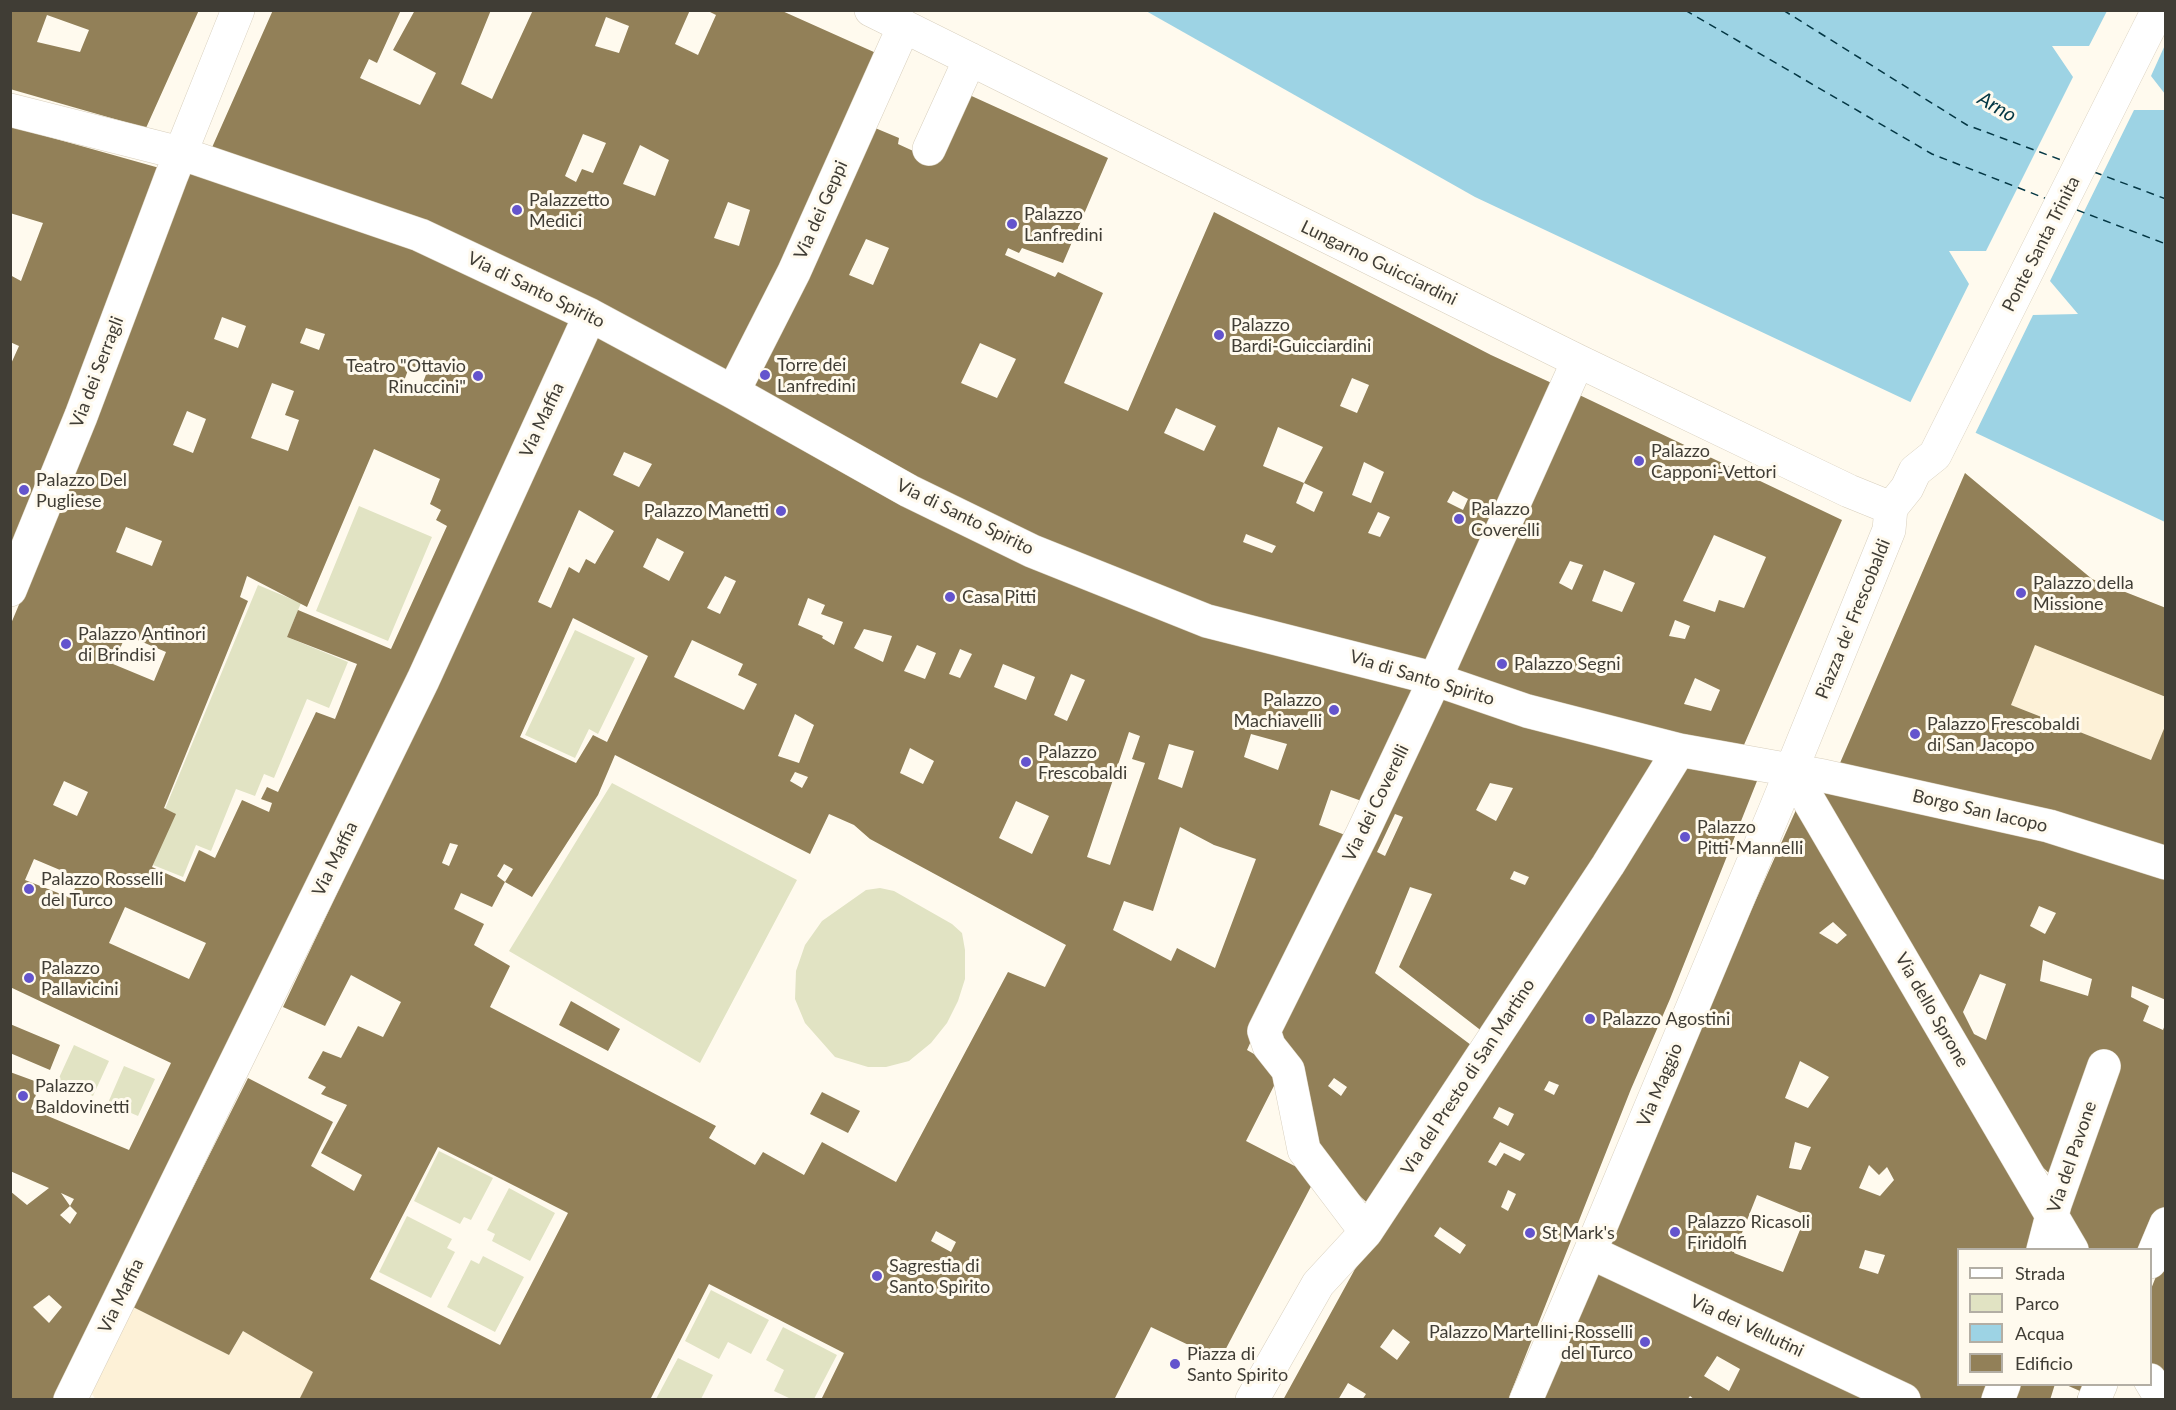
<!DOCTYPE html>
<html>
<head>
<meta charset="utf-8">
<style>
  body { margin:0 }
  #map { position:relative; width:2176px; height:1410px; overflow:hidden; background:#fffaee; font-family:Lato,sans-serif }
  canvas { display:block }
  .frame { position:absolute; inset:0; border:12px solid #403d35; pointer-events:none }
  .legend { position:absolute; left:1957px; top:1248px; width:195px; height:138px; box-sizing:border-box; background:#fffaee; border:2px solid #b3aea4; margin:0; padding:8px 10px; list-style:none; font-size:18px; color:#403d35 }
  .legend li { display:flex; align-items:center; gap:12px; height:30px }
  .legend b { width:30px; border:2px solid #b3aea4 }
</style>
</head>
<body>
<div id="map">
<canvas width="2176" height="1410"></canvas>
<div class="frame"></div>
<ul class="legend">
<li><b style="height:8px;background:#fff"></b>Strada</li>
<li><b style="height:16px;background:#e1e3c3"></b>Parco</li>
<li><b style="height:16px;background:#9dd3e4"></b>Acqua</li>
<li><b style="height:16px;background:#928058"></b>Edificio</li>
</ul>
</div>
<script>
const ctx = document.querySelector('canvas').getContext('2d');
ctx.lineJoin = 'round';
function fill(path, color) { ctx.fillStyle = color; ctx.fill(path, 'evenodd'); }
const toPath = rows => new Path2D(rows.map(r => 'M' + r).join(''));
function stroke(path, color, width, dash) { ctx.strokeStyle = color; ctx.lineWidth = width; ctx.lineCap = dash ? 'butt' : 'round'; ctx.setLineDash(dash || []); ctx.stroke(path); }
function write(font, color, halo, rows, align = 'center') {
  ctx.font = font + ' Lato,sans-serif'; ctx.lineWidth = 6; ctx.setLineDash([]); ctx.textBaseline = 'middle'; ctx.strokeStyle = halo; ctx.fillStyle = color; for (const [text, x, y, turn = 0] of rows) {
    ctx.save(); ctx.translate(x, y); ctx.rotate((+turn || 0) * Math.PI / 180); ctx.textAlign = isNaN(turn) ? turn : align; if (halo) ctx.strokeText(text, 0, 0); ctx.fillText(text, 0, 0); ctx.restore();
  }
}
fill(toPath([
  [1965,473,2092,579,2165,608,2165,802,2151,760,2011,705,1884,662],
  [133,1307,229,1355,243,1331,369,1399,96,1400,90,1391]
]), '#fdf1d7');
fill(toPath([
  [359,506,432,537,388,641,316,611],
  [258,585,301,603,287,637,348,662,329,708,307,699,274,778,264,774,255,796,236,789,211,851,196,845,183,877,153,865,174,813,165,809],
  [575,630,635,658,598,734,589,729,575,758,525,735],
  [612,783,797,880,700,1063,509,951],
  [880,888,894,891,952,924,962,933,965,950,965,979,958,1001,947,1023,931,1043,909,1061,886,1067,868,1067,835,1057,805,1023,795,999,796,971,805,945,822,921,866,890],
  [74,1045,109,1061,93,1096,58,1080],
  [124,1066,155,1079,138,1116,108,1103],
  [439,1151,493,1178,471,1220,464,1217,460,1224,414,1201],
  [509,1188,555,1213,530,1261,492,1241,495,1234,487,1230],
  [407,1216,452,1239,447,1248,455,1252,431,1298,379,1272],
  [483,1256,524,1277,495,1332,447,1307,471,1260,479,1264],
  [711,1290,769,1320,751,1354,728,1342,719,1359,685,1341],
  [783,1327,837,1355,814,1399,791,1399,774,1391,784,1370,766,1360],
  [678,1358,713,1375,701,1399,656,1399]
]), '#e1e3c3');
fill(toPath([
  [1146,11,2165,11,2165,522,1475,197]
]), '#9dd3e4');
fill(toPath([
  [2107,11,2165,11,2165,45,2151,76,2165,94,2165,110,2134,110,2050,281,2078,314,2033,315,1974,436,1909,405,1969,284,1949,251,1986,251,2073,77,2052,46,2089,46]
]), '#fffaee');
stroke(toPath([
  [1685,10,1932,154,2047,199],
  [1783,10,1967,125,2064,161],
  [2094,172,2166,199],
  [2077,210,2166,244]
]), '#043744', 1.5, [8, 6]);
fill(toPath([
  [10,10,199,10,146,128,10,89],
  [47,15,89,30,80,52,37,42],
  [273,10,401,10,377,63,369,59,360,78,420,105,436,73,393,50,415,10,491,10,461,84,492,99,533,10,690,10,675,44,698,55,716,15,706,10,780,10,885,57,734,380,536,271,460,238,210,152],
  [606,17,629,26,619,53,595,46],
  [583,134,606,143,593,173,582,169,576,182,565,176],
  [640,145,669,160,655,196,623,184],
  [728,202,750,210,739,246,714,238],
  [965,93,1108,158,1063,263,1022,248,1019,253,1008,248,1005,255,1055,277,1058,272,1103,293,1064,383,1128,411,1214,212,1491,355,1556,385,1432,670,1160,593,888,467,744,382,868,125,899,138,898,144,935,161],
  [866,239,889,248,873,285,849,275],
  [980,343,1016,359,997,398,961,383],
  [1352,378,1369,385,1357,413,1340,406],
  [1176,408,1216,426,1204,451,1164,433],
  [1278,427,1323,447,1304,483,1323,492,1314,512,1296,503,1304,483,1263,466],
  [1364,462,1384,472,1371,503,1352,495],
  [1453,491,1468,499,1463,510,1447,502],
  [1378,512,1390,517,1380,537,1368,533],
  [1246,534,1276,546,1272,553,1243,542],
  [10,126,163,169,10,554,10,366,19,346,10,342,10,275,21,281,43,223,10,213],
  [187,167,429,248,580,325,56,1400,10,1400,10,1191,27,1205,49,1188,10,1171,10,1072,40,1083,31,1109,129,1150,171,1063,10,987,10,626,73,476],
  [222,317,246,326,238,348,214,339],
  [306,328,325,334,319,350,300,343],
  [410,365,427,372,419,393,402,386],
  [272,383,294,391,285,415,299,420,288,451,251,438],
  [187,411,206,419,193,453,173,445],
  [374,449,440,479,430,504,441,510,436,520,447,526,391,649,298,610,287,637,357,664,335,719,316,712,278,792,267,787,261,799,272,803,269,812,242,800,215,858,199,850,185,882,152,867,176,814,164,808,248,601,240,597,247,576,307,607],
  [126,527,162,541,152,566,116,552],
  [126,635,166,652,154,681,113,664],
  [64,781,88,792,77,816,53,805],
  [34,859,79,878,71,898,25,880],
  [125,907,206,943,189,979,109,943],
  [61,1193,74,1199,70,1206,77,1213,70,1224,60,1215,70,1206],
  [49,1295,62,1307,49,1323,33,1307],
  [593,332,853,472,1421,685,1370,804,1331,790,1319,825,1353,838,1321,885,1247,1050,1282,1070,1246,1141,1316,1177,1220,1360,1151,1327,1114,1400,821,1400,844,1353,709,1284,650,1400,299,1400,313,1372,243,1331,229,1355,133,1307,248,1078,333,1122,311,1166,354,1191,362,1175,321,1153,347,1105,321,1094,326,1087,308,1078,323,1051,341,1058,358,1026,383,1037,401,1002,351,975,325,1026,283,1007,358,849],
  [624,452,652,464,639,487,613,475],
  [579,510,614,531,595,564,586,559,579,573,569,567,551,608,538,602],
  [657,538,684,552,669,581,643,567],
  [725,576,736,581,720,614,707,608],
  [808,598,825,605,821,614,843,622,834,645,822,638,823,636,798,625],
  [573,618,648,656,607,742,593,735,576,763,520,737],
  [864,629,892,636,883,662,854,648],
  [692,640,743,664,738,675,757,684,744,710,674,677],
  [917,645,936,653,925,679,904,671],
  [960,649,972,654,960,678,949,674],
  [1003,664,1035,677,1026,700,994,687],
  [1071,674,1085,680,1067,721,1054,715],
  [795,714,814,725,799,763,778,756],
  [1129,732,1140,736,1132,759,1145,763,1110,865,1087,857],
  [1251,734,1287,744,1278,770,1244,757],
  [1169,744,1194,751,1182,788,1158,779],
  [910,748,934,761,923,784,900,773],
  [615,755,810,854,829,814,854,825,870,839,1066,945,1045,987,1008,972,896,1182,822,1142,804,1175,763,1152,755,1165,709,1138,716,1126,490,1007,510,966,474,945,484,924,454,909,461,893,492,907,505,882,532,897,598,795],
  [795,772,808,777,802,788,790,781],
  [1016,801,1049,816,1032,854,999,838],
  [1180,827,1214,845,1256,859,1215,968,1177,948,1171,961,1113,930,1124,901,1153,911],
  [450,843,458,845,449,866,442,863],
  [504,864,513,869,505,882,497,876],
  [438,1147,568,1213,500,1345,370,1279],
  [936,1231,956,1242,951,1252,931,1241],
  [1571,391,1842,520,1740,754,1445,675],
  [1714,535,1766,557,1744,608,1719,600,1715,612,1683,601],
  [1570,561,1583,565,1572,590,1559,583],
  [1604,570,1635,583,1622,612,1592,601],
  [1675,620,1690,626,1685,639,1669,636],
  [1695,678,1720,690,1711,711,1684,704],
  [1965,473,2092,579,2166,608,2166,697,2035,645,2011,705,2151,760,2166,724,2166,847,1837,770],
  [1434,692,1664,757,1483,1032,1399,967,1432,894,1410,887,1375,973,1475,1048,1373,1208,1319,1159,1276,1025],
  [1490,783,1513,788,1496,821,1476,810],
  [1395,814,1403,817,1385,856,1377,852],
  [1514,871,1529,877,1525,885,1510,879],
  [1334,1078,1347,1087,1341,1096,1328,1086],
  [1682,761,1757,781,1670,999,1631,1089,1508,1400,1362,1400,1366,1394,1348,1383,1338,1400,1283,1400,1355,1269,1385,1228],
  [1549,1081,1559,1085,1554,1095,1544,1090],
  [1499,1107,1514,1114,1508,1126,1493,1118],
  [1500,1142,1525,1154,1520,1161,1504,1153,1496,1166,1488,1162],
  [1508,1190,1516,1194,1508,1211,1501,1207],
  [1440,1227,1466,1245,1460,1254,1434,1236],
  [1393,1329,1410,1342,1397,1360,1380,1347],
  [1828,788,1984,821,2166,875,2166,1000,2132,986,2131,997,2149,1006,2143,1021,2163,1030,2166,1022,2166,1204,2148,1250,2085,1250,2064,1215,2116,1056,2105,1050,2055,1179,2025,1150,1820,793],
  [2039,906,2056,913,2045,934,2030,926],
  [2043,960,2092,979,2088,996,2040,981],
  [1980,974,2006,984,1986,1040,1974,1034,1963,1012],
  [1800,801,2048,1216,2039,1250,1958,1250,1958,1384,1999,1384,1992,1400,1915,1400,1600,1249],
  [1833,922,1847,935,1837,944,1819,933],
  [1800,1061,1829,1077,1808,1108,1785,1098],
  [1795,1142,1811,1147,1801,1170,1789,1168],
  [1869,1165,1879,1175,1887,1167,1894,1180,1880,1196,1859,1188],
  [1757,1195,1806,1215,1783,1272,1734,1253],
  [1865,1250,1885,1255,1878,1274,1859,1268],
  [571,1001,620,1029,608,1051,559,1025],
  [10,1024,60,1045,50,1070,10,1053],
  [822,1092,860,1111,848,1133,810,1114],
  [2165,1254,2166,1254,2166,1389,2151,1366,2151,1289],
  [1601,1264,1882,1400,1695,1400,1690,1396,1687,1400,1546,1400,1543,1397],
  [1717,1356,1740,1369,1729,1391,1704,1376],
  [2013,1384,2055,1384,2050,1400,2007,1400],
  [2064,1384,2096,1384,2090,1400,2076,1400,2080,1391]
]), '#928058');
const street = toPath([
  [871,10,1578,361,1849,491,1891,508],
  [10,110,180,153,420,235,590,315,733,392,909,491,1032,551,1207,621,1428,677,1527,711,1679,750,1824,776,2049,826,2166,863],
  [929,149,970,59],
  [733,392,794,272,904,26],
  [10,590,81,416,171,177,238,10],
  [1791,770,2072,1250],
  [1366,1232,1304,1150,1288,1070,1269,1046,1264,1031,1362,834,1435,679,1578,361],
  [2043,1250,2055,1204,2104,1066],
  [1590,1252,1904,1400],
  [2150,1262,2166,1224],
  [2150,1380,2162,1400],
  [70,1400,423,680,590,315],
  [1252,1400,1318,1284,1366,1232,1608,865,1679,750],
  [1526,1400,1590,1252,1776,808,1889,530,1891,508,1907,488,1915,471,1935,455,2158,10],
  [1998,1400,2004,1384],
  [2094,1400,2101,1384]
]);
stroke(street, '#d8cfbd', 34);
stroke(street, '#fff', 33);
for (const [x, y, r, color] of [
  [517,210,6,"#6454cd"],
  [1012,224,6,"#6454cd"],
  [1219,335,6,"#6454cd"],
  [765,375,6,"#6454cd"],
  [478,376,6,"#6454cd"],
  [1639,461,6,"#6454cd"],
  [24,490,6,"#6454cd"],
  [781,511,6,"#6454cd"],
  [1459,519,6,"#6454cd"],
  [2021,593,6,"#6454cd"],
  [950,597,6,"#6454cd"],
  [66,644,6,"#6454cd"],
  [1502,664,6,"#6454cd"],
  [1334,710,6,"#6454cd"],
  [1915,734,6,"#6454cd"],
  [1026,762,6,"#6454cd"],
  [1685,837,6,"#6454cd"],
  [29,889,6,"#6454cd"],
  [29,978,6,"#6454cd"],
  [1590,1019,6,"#6454cd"],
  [23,1096,6,"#6454cd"],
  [1675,1232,6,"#6454cd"],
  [1530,1233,6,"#6454cd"],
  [877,1276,6,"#6454cd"],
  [1645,1342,6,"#6454cd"],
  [1175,1364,6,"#6454cd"]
]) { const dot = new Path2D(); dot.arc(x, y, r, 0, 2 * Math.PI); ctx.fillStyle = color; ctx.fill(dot); stroke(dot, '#fffaee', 2); }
write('18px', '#403d35', '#fffaee', [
  ["Palazzetto",529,200],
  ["Medici",529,221],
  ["Palazzo",1024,214],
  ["Lanfredini",1024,235],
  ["Palazzo",1231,325],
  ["Bardi-Guicciardini",1231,346],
  ["Torre dei",777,365],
  ["Lanfredini",777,386],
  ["Teatro \"Ottavio",466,366,"right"],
  ["Rinuccini\"",466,387,"right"],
  ["Palazzo",1651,451],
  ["Capponi-Vettori",1651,472],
  ["Palazzo Del",36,480],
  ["Pugliese",36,501],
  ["Palazzo",1471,509],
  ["Coverelli",1471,530],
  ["Palazzo Manetti",769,511,"right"],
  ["Palazzo della",2033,583],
  ["Missione",2033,604],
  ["Casa Pitti",962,597],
  ["Palazzo Antinori",78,634],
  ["di Brindisi",78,655],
  ["Palazzo Segni",1514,664],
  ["Palazzo",1322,700,"right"],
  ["Machiavelli",1322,721,"right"],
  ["Palazzo Frescobaldi",1927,724],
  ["di San Jacopo",1927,745],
  ["Palazzo",1038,752],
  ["Frescobaldi",1038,773],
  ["Palazzo",1697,827],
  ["Pitti-Mannelli",1697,848],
  ["Palazzo Rosselli",41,879],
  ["del Turco",41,900],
  ["Palazzo",41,968],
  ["Pallavicini",41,989],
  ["Palazzo Agostini",1602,1019],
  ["Palazzo",35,1086],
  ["Baldovinetti",35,1107],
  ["Palazzo Ricasoli",1687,1222],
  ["Firidolfi",1687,1243],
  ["St Mark's",1542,1233],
  ["Sagrestia di",889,1266],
  ["Santo Spirito",889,1287],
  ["Palazzo Martellini-Rosselli",1633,1332,"right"],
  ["del Turco",1633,1353,"right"],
  ["Piazza di",1187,1354],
  ["Santo Spirito",1187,1375]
], 'left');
write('18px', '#403d35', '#fffaee', [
  ["Via dei Geppi",821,210,-66],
  ["Ponte Santa Trinita",2041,244,-63],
  ["Lungarno Guicciardini",1379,263,26],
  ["Via di Santo Spirito",536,290,26],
  ["Via dei Serragli",97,372,-69],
  ["Via Maffia",542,420,-65],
  ["Via di Santo Spirito",965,517,26],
  ["Piazza de' Frescobaldi",1853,619,-68],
  ["Via di Santo Spirito",1422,678,17],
  ["Via dei Coverelli",1376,803,-64],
  ["Borgo San Iacopo",1980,811,13],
  ["Via Maffia",335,859,-64],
  ["Via dello Sprone",1932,1010,60],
  ["Via del Presto di San Martino",1468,1077,-57],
  ["Via Maggio",1660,1085,-67],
  ["Via del Pavone",2072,1157,-71],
  ["Via Maffia",121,1296,-64],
  ["Via dei Vellutini",1747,1326,25]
]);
write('italic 20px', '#043744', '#fffaee', [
  ["Arno",1997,107,30]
]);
</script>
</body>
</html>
